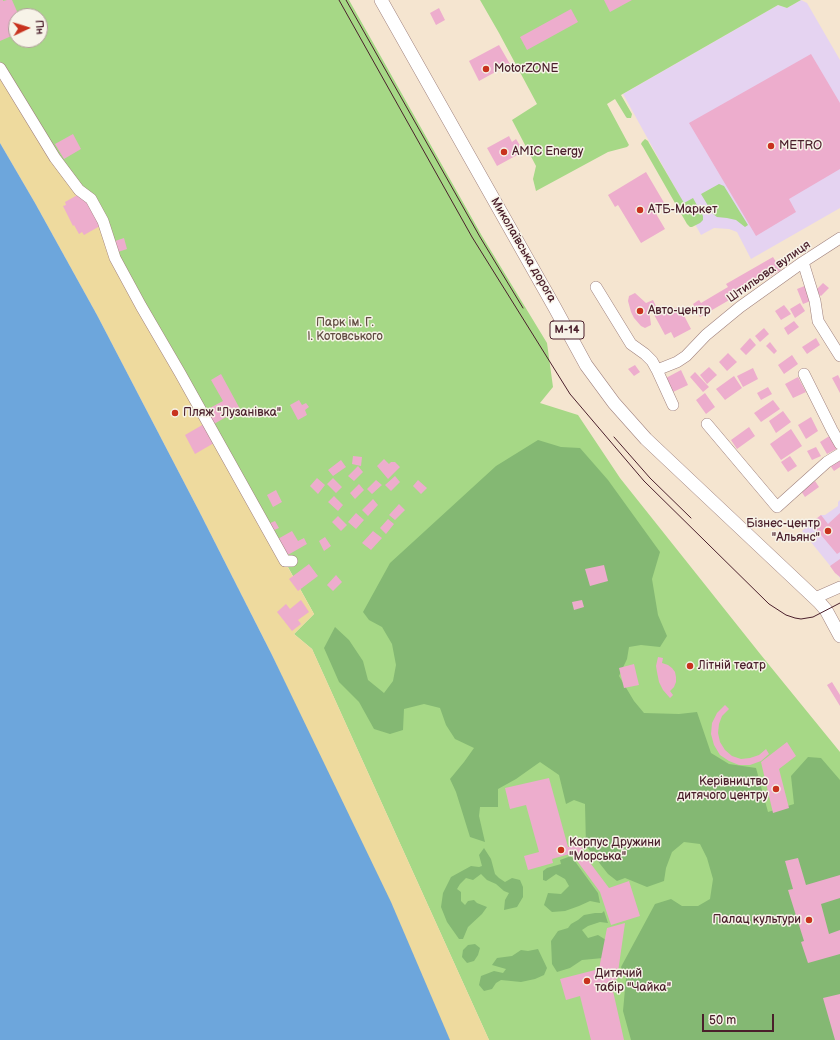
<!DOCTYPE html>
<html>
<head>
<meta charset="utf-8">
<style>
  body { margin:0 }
  #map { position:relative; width:840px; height:1040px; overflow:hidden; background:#f5e5d0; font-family:"Balsamiq Sans",sans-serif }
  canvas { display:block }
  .north { position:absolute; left:8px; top:8px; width:40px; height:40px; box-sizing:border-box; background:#f7f3e8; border:1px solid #b29e9c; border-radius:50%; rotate:86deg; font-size:11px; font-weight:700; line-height:16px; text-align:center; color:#4a1f2b }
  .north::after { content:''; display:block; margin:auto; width:14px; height:18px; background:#c8321e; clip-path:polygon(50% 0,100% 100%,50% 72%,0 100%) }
  .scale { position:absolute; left:702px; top:1014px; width:72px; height:18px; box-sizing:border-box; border:2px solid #4a1f2b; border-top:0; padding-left:5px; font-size:12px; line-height:14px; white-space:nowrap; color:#4a1f2b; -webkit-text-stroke:3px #f7f3e8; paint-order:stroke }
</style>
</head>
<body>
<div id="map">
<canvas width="840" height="1040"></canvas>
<div class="north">Пн</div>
<div class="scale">50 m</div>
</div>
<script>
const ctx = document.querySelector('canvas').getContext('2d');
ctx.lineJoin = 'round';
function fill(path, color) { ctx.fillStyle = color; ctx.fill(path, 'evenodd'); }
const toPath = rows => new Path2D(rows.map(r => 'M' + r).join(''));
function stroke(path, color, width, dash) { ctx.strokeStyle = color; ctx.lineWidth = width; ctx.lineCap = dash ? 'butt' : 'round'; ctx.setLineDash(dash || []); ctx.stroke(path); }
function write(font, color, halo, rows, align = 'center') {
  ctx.font = font + ' "Balsamiq Sans",sans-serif'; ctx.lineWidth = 3; ctx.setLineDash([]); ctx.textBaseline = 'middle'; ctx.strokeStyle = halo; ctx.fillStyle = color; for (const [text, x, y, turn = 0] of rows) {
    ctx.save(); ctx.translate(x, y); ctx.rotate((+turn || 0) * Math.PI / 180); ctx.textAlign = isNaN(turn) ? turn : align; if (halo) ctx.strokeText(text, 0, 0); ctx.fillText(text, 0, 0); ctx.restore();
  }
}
fill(toPath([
  [801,0,807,3,840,60,840,208,751,259,737,232,729,229,714,228,701,235,623,94,778,5,787,8],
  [840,500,840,578,802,531,821,515,825,515,838,506,838,502]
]), '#e5d3f1');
fill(toPath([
  [0,0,349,0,482,236,547,343,553,387,540,403,578,415,620,478,761,655,840,752,840,1040,489,1040,312,649,294,634,314,614,79,190,0,67],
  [16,16,40,16,40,40,16,40],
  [480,0,801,0,787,8,778,5,621,95,632,114,631,118,627,118,626,117,615,99,607,104,629,145,627,147,608,152,536,191,533,179,536,166,512,120,537,104,499,33],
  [645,139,648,141,649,143,684,203,693,198,703,216,703,220,700,223,692,227,690,227,687,224,643,147,641,144,642,142],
  [719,184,724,186,748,225,745,227,736,220,727,218,717,217,713,214,701,194]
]), '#a6d886');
fill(toPath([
  [538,440,561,447,580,448,608,480,660,552,652,579,658,615,667,636,660,647,641,645,629,647,627,659,619,676,634,701,644,713,679,714,697,712,711,753,729,764,756,768,768,812,794,804,791,776,808,757,821,758,840,780,840,1040,631,1040,623,1011,626,978,621,967,655,904,671,899,682,906,698,906,710,899,713,879,707,858,700,844,684,842,672,852,666,868,664,881,647,887,625,878,617,881,608,874,586,846,585,804,574,800,566,804,559,775,540,762,516,779,498,789,498,807,480,807,479,816,485,842,470,837,456,792,450,779,464,762,474,748,455,739,446,725,440,708,424,704,404,709,403,730,390,734,374,729,359,702,339,682,324,648,335,627,349,640,363,661,368,680,384,693,393,681,396,665,392,644,382,627,369,620,363,612,390,563,496,466],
  [484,848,491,859,495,874,499,878,505,882,512,878,520,880,523,887,523,897,517,907,504,910,505,900,509,893,504,891,496,884,487,880,481,874,473,880,466,878,460,884,457,889,461,892,461,901,465,905,468,901,474,900,477,903,487,907,482,914,468,927,463,939,459,939,447,922,441,907,443,893,451,877,471,866,479,867,482,866,479,855],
  [571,856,598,893,600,903,590,901,579,906,565,911,552,912,544,905,548,893,561,894,569,886,565,879,556,874,546,881,543,880,543,871,547,868,561,864,560,860],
  [604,911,608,923,600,922,588,926,582,930,588,938,598,935,606,940,603,958,582,960,570,968,557,972,552,964,551,941,558,931,568,928,571,924,578,920,584,915,595,913,602,913],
  [475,944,480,948,478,955,474,961,467,963,462,957,463,950,468,945],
  [538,949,547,968,544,975,535,979,521,982,501,980,496,983,492,989,484,991,479,985,481,976,494,971,503,973,506,969,492,965,497,958,512,956,521,950,528,951]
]), '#84b873');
fill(toPath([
  [0,68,15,93,91,199,115,258,314,614,294,634,312,649,489,1040,449,1040,272,655,199,511,97,315,35,203,0,143]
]), '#eeda9e');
fill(toPath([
  [0,143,35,203,97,315,199,511,272,655,391,902,450,1040,0,1040]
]), '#6da6dc');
fill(toPath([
  [0,0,3,0,3,1,7,0,12,0,19,16,16,16,16,34,0,41],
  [604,0,632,0,610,12],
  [439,8,445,20,436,25,430,13],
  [571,9,578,22,527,50,520,37],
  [499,45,510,64,479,81,469,61],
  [811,54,840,103,840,169,789,199,796,212,756,236,689,123],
  [73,134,81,149,64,159,55,144],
  [509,136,512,142,516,139,521,147,517,150,519,154,497,166,487,148],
  [646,172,666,206,655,212,665,229,641,243,618,205,615,207,608,195],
  [81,193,86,196,100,226,84,235,82,232,79,234,74,225,73,226,63,206,66,205,65,202],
  [124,238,127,249,118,252,115,241],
  [773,257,781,270,700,317,693,304,699,300,701,303,728,287,726,284],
  [823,283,829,288,821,296,815,291],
  [807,285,813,300,803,304,797,289],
  [635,293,646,303,653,300,658,310,665,306,668,312,679,306,691,329,674,338,671,332,665,335,651,309,649,310,651,325,645,328,641,326,634,318,631,312,628,301,629,296],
  [800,303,805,311,795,318,790,309],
  [784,305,791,314,781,320,775,311],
  [794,321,799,327,788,335,784,328],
  [764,328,769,334,760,342,755,336],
  [750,338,756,345,746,355,740,349],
  [816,338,820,345,807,354,802,347],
  [770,342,777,351,774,354,766,346],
  [728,353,737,362,727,371,719,362],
  [792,355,798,364,784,374,778,365],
  [635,365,640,372,634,376,628,369],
  [709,367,717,375,707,384,700,375],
  [753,368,758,379,743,387,737,376],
  [681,370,688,385,673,392,666,378],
  [695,372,709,387,703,392,690,377],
  [221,374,240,409,214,424,206,410,223,401,211,380],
  [838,375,840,379,840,393,832,378],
  [734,376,742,388,725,400,716,389],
  [798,377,806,392,793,398,785,384],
  [768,387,772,394,761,400,757,393],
  [705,393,715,407,706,414,696,400],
  [299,400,302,405,306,403,309,407,305,410,307,415,298,420,290,405],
  [773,400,780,409,761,422,754,413],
  [783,411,791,422,776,433,769,421],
  [811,417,818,431,806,439,798,425],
  [204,424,214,443,195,454,185,435],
  [749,427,755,436,737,449,731,440],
  [791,429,802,446,781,460,770,444],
  [831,435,838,448,827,454,820,442],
  [816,447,821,456,812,460,807,451],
  [353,456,362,457,361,466,352,464],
  [790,456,797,466,788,472,781,462],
  [384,459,389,464,391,462,395,462,400,467,388,479,377,466],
  [341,460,346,467,333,476,328,470],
  [840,460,840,467,834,471,829,464],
  [358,466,363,472,354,481,348,476],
  [395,476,400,482,391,491,385,485],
  [317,478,325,485,318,494,310,486],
  [333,478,342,487,336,493,327,484],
  [376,480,382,485,372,494,367,489],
  [418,480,427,488,421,494,413,486],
  [815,481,819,487,805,497,801,491],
  [359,484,364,490,355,499,350,493],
  [276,490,282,502,273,507,267,495],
  [334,496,343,505,338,511,328,502],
  [373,499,378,505,368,516,362,510],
  [399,504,405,510,395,520,389,515],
  [356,513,364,520,356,529,348,522],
  [840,513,840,552,837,554,811,523,821,515,828,524],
  [338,516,347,525,341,531,332,522],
  [388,519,394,524,386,534,380,528],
  [275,521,279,528,272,531,268,524],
  [292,531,298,541,304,538,307,544,286,556,276,540],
  [373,531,382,538,371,550,362,543],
  [325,537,331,546,324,551,319,541],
  [840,559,840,577,835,573,830,566],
  [309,564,318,576,298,591,289,579],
  [604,565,608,581,590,586,585,569],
  [336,575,342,582,333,591,327,585],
  [301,600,309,612,298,620,301,624,292,631,277,612,286,604,290,609],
  [582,600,584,607,574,610,572,602],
  [658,657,663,658,662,663,668,665,672,668,675,672,676,677,676,682,674,687,670,691,673,695,670,698,663,690,659,682,657,672,656,666],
  [634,664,639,685,624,688,619,668],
  [832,682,840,695,840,706,827,685],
  [725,705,729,709,722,716,719,724,718,733,720,742,725,750,732,756,741,759,750,758,759,755,766,749,769,754,761,761,750,765,739,765,729,761,720,755,714,745,711,734,712,723,717,713],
  [787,742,796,756,779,769,789,808,773,813,761,762],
  [549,778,568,847,580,843,588,860,609,888,629,881,640,916,611,925,600,892,575,858,573,853,552,859,553,863,528,870,524,856,539,852,526,805,510,809,505,788],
  [798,858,806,885,840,875,840,898,821,904,829,934,840,930,840,954,808,963,801,942,804,941,788,890,793,889,785,861],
  [625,923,617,979,611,982,624,1040,591,1040,580,996,566,1000,560,979,599,969,607,928],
  [840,994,840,1040,835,1040,823,998]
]), '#edadcd');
const minor = toPath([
  [0,68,55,158,79,190,91,199,103,221,115,258,141,306,180,373,285,561,292,561],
  [803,262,815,301,818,321,840,356],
  [596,287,631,344,645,354,652,361,657,370,673,405],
  [657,370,677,362,686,356,706,335,740,307,803,262,840,238],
  [804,374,832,430,840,444],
  [707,424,777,507,827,462,840,454],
  [815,598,840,587]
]);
const major = toPath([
  [381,0,555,308,586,365,614,403,646,439,819,602,826,610,840,636]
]);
stroke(minor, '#a0827e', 12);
stroke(major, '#a0827e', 14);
stroke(minor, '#fff', 11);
stroke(major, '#fff', 13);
stroke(toPath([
  [339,0,472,237,570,394,644,481,769,604,786,615,795,618,801,619,813,617,840,603],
  [346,0,480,237,523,308],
  [614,437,650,478,691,518]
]), '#4a1f2b', 1);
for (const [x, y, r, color] of [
  [486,69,4,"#c8321e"],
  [771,146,4,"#c8321e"],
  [504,152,4,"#c8321e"],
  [640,210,4,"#c8321e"],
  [640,311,4,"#c8321e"],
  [175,413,4,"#c8321e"],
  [828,531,4,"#c8321e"],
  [690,666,4,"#c8321e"],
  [776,789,4,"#c8321e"],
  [561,850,4,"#c8321e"],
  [809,920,4,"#c8321e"],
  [587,981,4,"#c8321e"]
]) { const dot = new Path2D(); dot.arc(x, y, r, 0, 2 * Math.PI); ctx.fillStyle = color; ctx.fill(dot); stroke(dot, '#f7f3e8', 1.5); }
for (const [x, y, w] of [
  [567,330,34]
]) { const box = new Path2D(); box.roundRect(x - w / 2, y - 9, w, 18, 3); ctx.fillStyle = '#f7f3e8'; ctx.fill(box); stroke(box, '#4a1f2b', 1); }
write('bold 11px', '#4a1f2b', null, [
  ["М-14",567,330]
]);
write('12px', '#4a1f2b', '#f7f3e8', [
  ["MotorZONE",494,69],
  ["METRO",779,146],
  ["AMIC Energy",512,152],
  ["АТБ-Маркет",648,210],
  ["Авто-центр",648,311],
  ["Пляж \"Лузанівка\"",183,413],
  ["Бізнес-центр",820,524,"right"],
  ["\"Альянс\"",820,538,"right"],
  ["Літній театр",698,666],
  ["Керівництво",768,782,"right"],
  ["дитячого центру",768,796,"right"],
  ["Корпус Дружини",569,843],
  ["\"Морська\"",569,857],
  ["Палац культури",801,920,"right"],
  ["Дитячий",595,974],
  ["табір \"Чайка\"",595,988]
], 'left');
write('12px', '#4a1f2b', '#f7f3e8', [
  ["Миколаївська дорога",523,250,60],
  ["Штильова вулиця",769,272,-35]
]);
write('12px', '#614d42', '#f7f3e8', [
  ["Парк ім. Г.",345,323],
  ["І. Котовського",345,337]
]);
</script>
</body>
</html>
